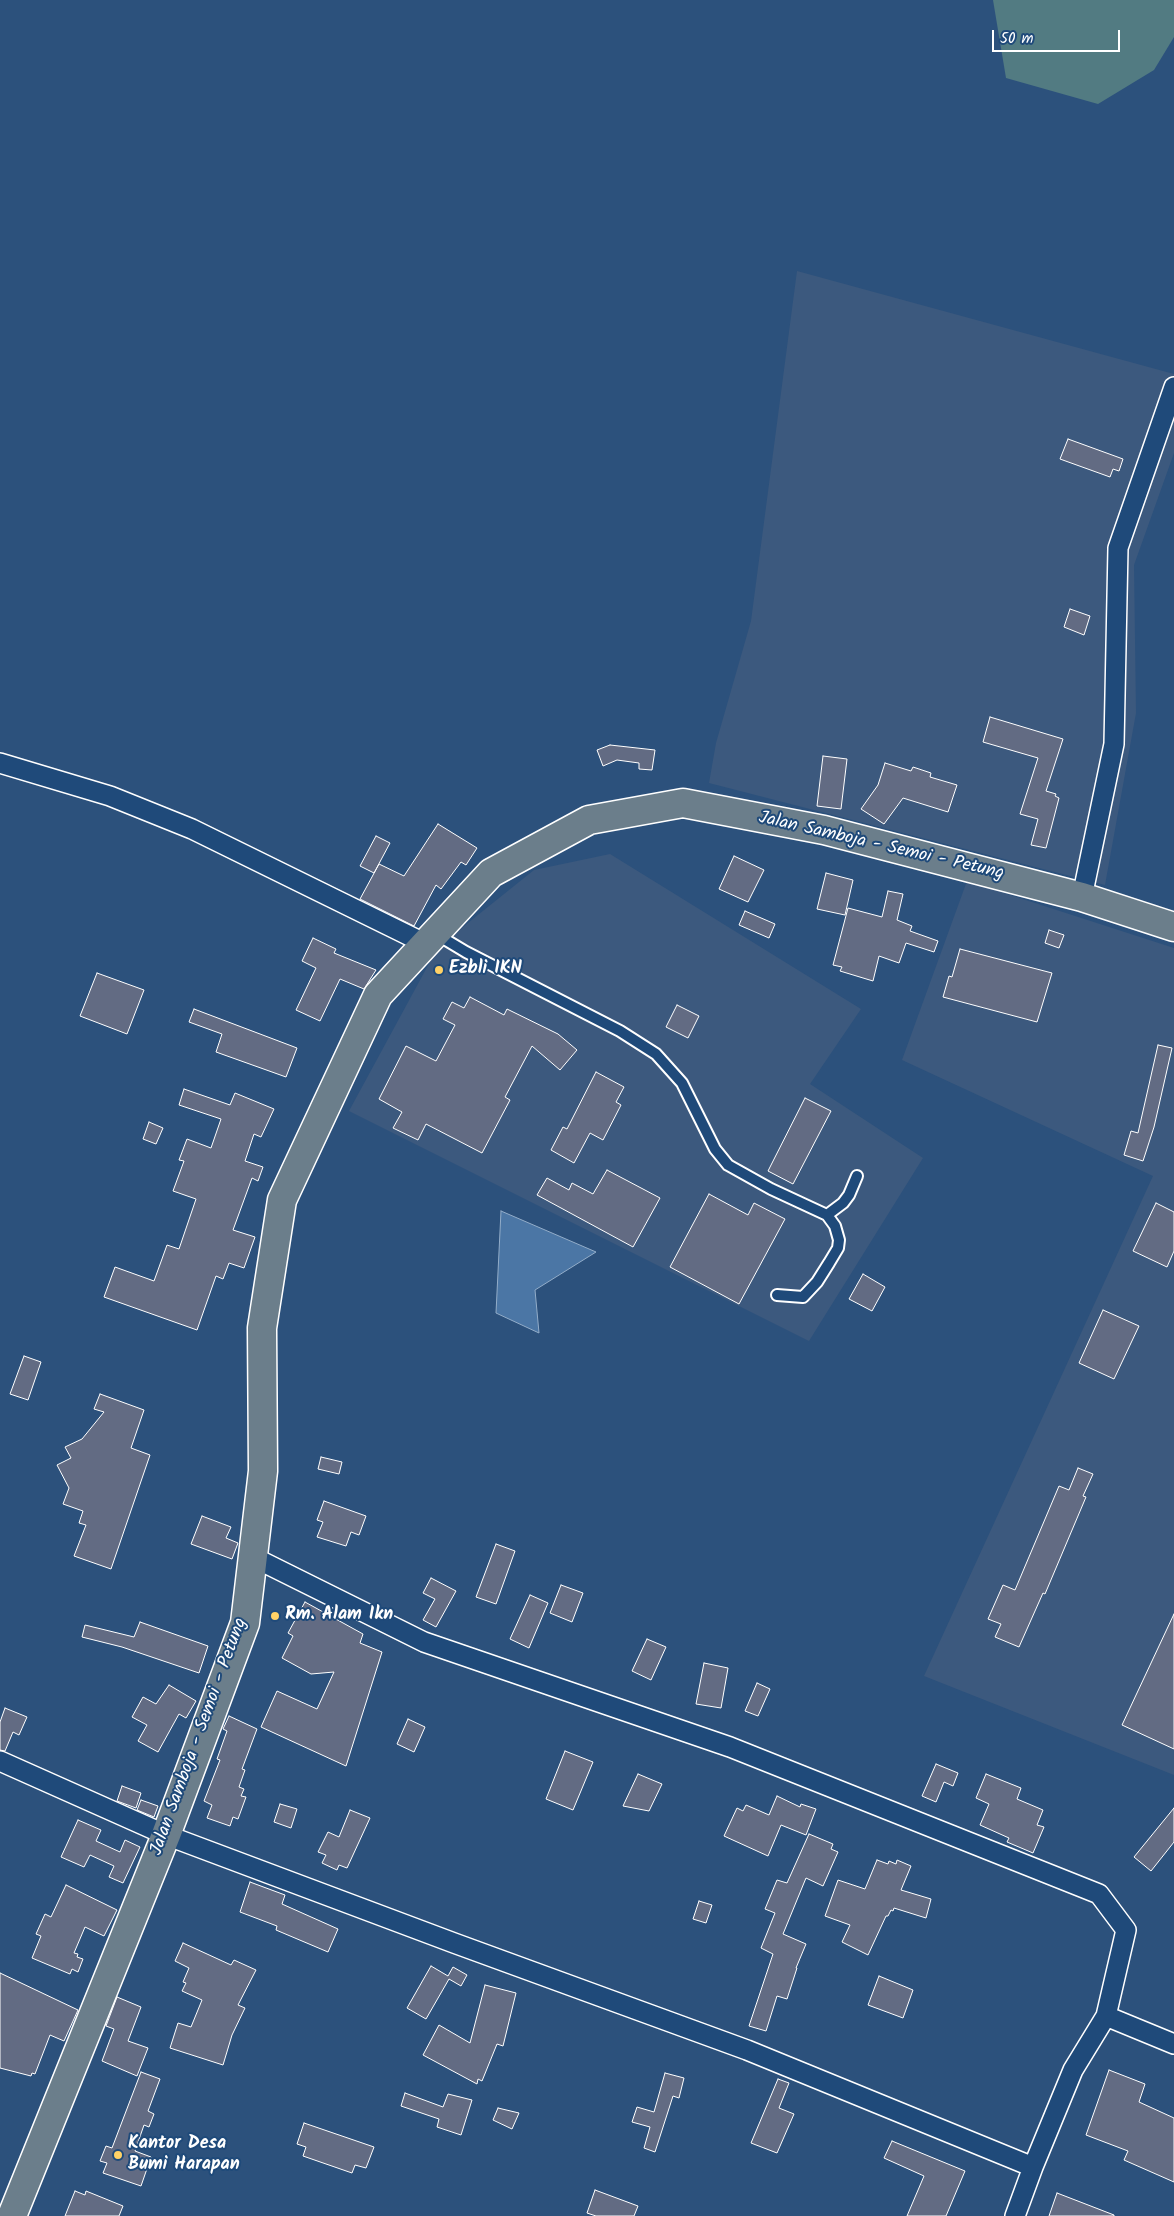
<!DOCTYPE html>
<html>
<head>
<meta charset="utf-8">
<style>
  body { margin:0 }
  #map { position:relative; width:1174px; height:2216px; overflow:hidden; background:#2c517c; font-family:Kalam,sans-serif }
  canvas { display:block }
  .scale { position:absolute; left:992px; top:30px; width:128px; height:22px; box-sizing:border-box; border:2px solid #fff; border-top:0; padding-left:6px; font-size:15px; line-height:18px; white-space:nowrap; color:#fff; -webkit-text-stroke:4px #1f4a7a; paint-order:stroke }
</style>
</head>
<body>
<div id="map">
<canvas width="1174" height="2216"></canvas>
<div class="scale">50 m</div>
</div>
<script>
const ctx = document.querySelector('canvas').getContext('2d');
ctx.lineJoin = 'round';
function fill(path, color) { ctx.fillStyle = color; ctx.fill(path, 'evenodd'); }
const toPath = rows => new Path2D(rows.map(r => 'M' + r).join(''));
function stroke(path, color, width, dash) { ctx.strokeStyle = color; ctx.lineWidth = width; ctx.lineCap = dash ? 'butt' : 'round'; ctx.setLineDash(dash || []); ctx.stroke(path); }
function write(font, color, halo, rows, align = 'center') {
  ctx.font = font + ' Kalam,sans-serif'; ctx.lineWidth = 4; ctx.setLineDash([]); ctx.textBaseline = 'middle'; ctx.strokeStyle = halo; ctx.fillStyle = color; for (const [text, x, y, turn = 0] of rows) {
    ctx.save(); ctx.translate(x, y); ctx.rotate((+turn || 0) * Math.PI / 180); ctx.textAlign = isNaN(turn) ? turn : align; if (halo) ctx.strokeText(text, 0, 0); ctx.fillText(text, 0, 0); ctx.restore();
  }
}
fill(toPath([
  [797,271,1174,374,1174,453,1134,565,1136,713,1105,885,709,783,716,743,751,621],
  [610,854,861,1009,810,1084,923,1158,809,1341,349,1111,438,947,534,870],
  [967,881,1174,948,1174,1775,924,1676,1153,1176,902,1060]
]), '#3c597e');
fill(toPath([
  [993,0,1174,0,1174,37,1154,70,1098,104,1006,78]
]), '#527b82');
const water = toPath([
  [501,1211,596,1252,535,1290,539,1333,496,1313,501,1211]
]);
fill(water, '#4b76a5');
stroke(water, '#93adc9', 1);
const building = toPath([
  [1068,439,1123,459,1119,471,1113,469,1110,477,1060,459,1068,439],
  [1070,609,1090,616,1084,635,1064,627,1070,609],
  [990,717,1063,739,1046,791,1056,794,1055,796,1059,798,1046,848,1031,845,1038,819,1020,814,1038,758,983,742,990,717],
  [610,745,655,750,652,770,639,769,639,763,617,760,603,766,597,750,610,745],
  [823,756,847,759,841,809,817,806,823,756],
  [885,763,911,771,913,767,931,773,930,777,957,785,948,812,903,798,884,824,861,809,878,785,885,763],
  [438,824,477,848,466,865,461,862,441,889,436,885,414,926,360,899,379,864,404,876,438,824],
  [376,836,390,843,374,873,360,866,376,836],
  [734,856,764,870,748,902,719,889,734,856],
  [826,873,853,880,845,915,817,909,826,873],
  [888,891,903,894,897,920,912,926,910,931,938,941,934,952,906,943,899,963,879,956,873,981,840,971,842,967,833,965,848,908,882,917,888,891],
  [745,911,775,924,769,938,739,925,745,911],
  [1049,930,1064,935,1059,948,1045,943,1049,930],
  [313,938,336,949,334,953,376,970,364,989,340,979,320,1021,296,1010,316,968,302,961,313,938],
  [960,949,1052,973,1037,1022,943,997,949,976,952,977,960,949],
  [97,973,144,990,127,1034,80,1016,97,973],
  [470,997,504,1015,507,1009,558,1034,577,1050,560,1070,532,1046,505,1097,510,1100,482,1153,426,1124,418,1140,393,1128,402,1112,379,1099,406,1046,436,1061,455,1025,443,1019,452,1002,464,1008,470,997],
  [677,1005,699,1016,688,1038,666,1027,677,1005],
  [194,1009,297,1048,286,1077,216,1052,222,1034,189,1022,194,1009],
  [1158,1045,1172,1048,1154,1127,1143,1161,1124,1155,1131,1131,1138,1133,1158,1045],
  [596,1072,624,1087,616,1102,621,1105,603,1140,590,1133,574,1163,551,1150,563,1127,567,1129,596,1072],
  [184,1089,230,1105,235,1093,274,1109,261,1137,254,1134,245,1161,263,1167,258,1181,252,1178,233,1230,255,1237,244,1268,229,1263,223,1279,216,1276,197,1330,104,1297,115,1267,154,1281,167,1245,179,1249,196,1199,173,1191,184,1161,179,1160,187,1139,211,1148,221,1119,179,1105,184,1089],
  [805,1098,831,1111,793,1184,768,1171,805,1098],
  [149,1122,163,1128,156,1144,143,1139,149,1122],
  [607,1170,660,1198,633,1247,537,1195,547,1178,569,1190,572,1183,593,1194,607,1170],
  [709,1194,748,1215,754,1203,785,1219,739,1304,670,1267,709,1194],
  [1156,1203,1174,1212,1174,1251,1167,1267,1133,1251,1156,1203],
  [863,1274,885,1287,872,1311,849,1299,863,1274],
  [1103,1310,1139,1326,1114,1379,1079,1363,1103,1310],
  [24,1356,41,1362,28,1400,10,1394,24,1356],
  [100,1394,144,1410,131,1448,150,1455,111,1569,74,1556,86,1525,79,1523,83,1511,63,1504,69,1488,57,1465,71,1458,65,1447,82,1439,104,1412,94,1409,100,1394],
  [321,1457,342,1462,339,1474,318,1469,321,1457],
  [1078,1468,1093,1474,1083,1496,1086,1497,1045,1594,1043,1593,1019,1647,995,1637,1001,1624,988,1619,1003,1585,1015,1590,1059,1486,1069,1490,1078,1468],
  [324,1501,366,1516,359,1535,351,1532,346,1546,317,1537,323,1522,317,1520,324,1501],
  [202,1516,231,1527,226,1538,238,1543,232,1559,191,1544,202,1516],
  [496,1544,515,1551,496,1604,476,1597,496,1544],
  [431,1578,456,1591,436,1627,423,1620,435,1599,423,1593,431,1578],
  [561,1585,583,1593,572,1622,550,1613,561,1585],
  [530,1595,548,1603,529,1648,510,1639,530,1595],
  [305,1602,363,1634,360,1643,382,1652,346,1766,261,1727,277,1691,317,1709,334,1672,311,1674,282,1658,293,1636,288,1633,305,1602],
  [1174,1614,1174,1749,1122,1725,1174,1614],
  [140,1622,208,1646,199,1673,122,1647,82,1637,85,1625,134,1637,140,1622],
  [647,1639,666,1647,651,1680,632,1671,647,1639],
  [704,1663,728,1668,721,1708,696,1704,704,1663],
  [757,1683,770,1689,758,1716,745,1711,757,1683],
  [169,1685,196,1701,186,1718,179,1714,158,1752,138,1741,147,1725,132,1717,143,1697,156,1704,169,1685],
  [5,1708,27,1717,19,1735,13,1732,5,1751,0,1750,0,1722,5,1708],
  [229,1716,257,1729,242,1769,245,1770,239,1787,244,1789,241,1796,246,1797,238,1819,233,1817,230,1826,207,1818,212,1805,204,1801,220,1760,217,1759,227,1731,223,1729,229,1716],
  [408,1719,425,1727,414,1752,397,1744,408,1719],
  [565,1751,593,1762,573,1810,546,1799,565,1751],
  [936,1764,958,1773,953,1786,944,1782,936,1802,922,1796,936,1764],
  [638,1774,662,1784,649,1811,623,1806,638,1774],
  [986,1774,1021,1788,1017,1799,1043,1810,1037,1825,1044,1827,1033,1853,1007,1842,1009,1838,980,1825,989,1804,976,1798,986,1774],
  [122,1786,141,1793,136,1808,117,1801,122,1786],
  [777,1796,800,1807,801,1804,816,1809,806,1835,781,1825,768,1856,724,1836,737,1808,743,1811,746,1805,769,1815,777,1796],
  [141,1800,158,1806,154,1817,137,1810,141,1800],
  [280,1804,297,1809,291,1828,274,1822,280,1804],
  [1174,1808,1174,1842,1151,1871,1134,1857,1174,1808],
  [350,1810,370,1818,347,1868,339,1865,337,1870,322,1863,326,1855,318,1852,328,1832,339,1837,350,1810],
  [78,1820,101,1830,96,1841,120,1852,125,1840,140,1847,123,1883,109,1877,114,1866,90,1855,84,1867,61,1857,78,1820],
  [809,1834,833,1844,831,1849,838,1852,823,1886,806,1878,783,1934,806,1944,796,1968,797,1968,787,1999,777,1996,766,2031,749,2026,773,1954,761,1948,775,1913,765,1909,777,1880,787,1883,809,1834],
  [877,1860,888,1864,889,1861,896,1864,897,1860,911,1866,901,1890,931,1899,926,1918,894,1908,893,1911,891,1910,888,1916,886,1916,868,1955,842,1942,850,1925,825,1916,838,1880,865,1889,877,1860],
  [250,1882,285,1895,282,1904,338,1929,328,1952,276,1930,277,1926,240,1912,250,1882],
  [66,1885,117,1910,104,1936,85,1927,74,1953,78,1954,77,1957,83,1959,78,1972,72,1969,70,1974,32,1958,41,1936,36,1934,45,1914,51,1917,66,1885],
  [699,1901,712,1905,706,1923,693,1919,699,1901],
  [183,1943,231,1965,234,1960,256,1970,238,2005,245,2008,232,2035,223,2065,170,2048,178,2023,191,2027,202,2000,182,1991,186,1983,183,1982,189,1968,175,1961,183,1943],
  [431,1966,448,1976,453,1967,467,1975,461,1986,449,1979,426,2019,407,2008,431,1966],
  [0,1973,78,2010,64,2041,50,2035,35,2074,32,2073,31,2076,0,2068,0,1973],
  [879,1976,913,1990,903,2018,868,2005,879,1976],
  [485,1985,516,1993,503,2046,497,2044,482,2081,478,2079,477,2084,423,2055,439,2025,470,2043,485,1985],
  [117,1997,141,2007,128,2041,148,2048,137,2076,102,2061,114,2029,106,2026,117,1997],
  [1109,2070,1145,2084,1139,2102,1174,2118,1174,2182,1124,2160,1128,2151,1086,2135,1109,2070],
  [141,2072,160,2079,148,2111,154,2114,149,2127,144,2125,135,2151,151,2157,141,2186,103,2173,107,2163,100,2161,106,2146,112,2148,141,2072],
  [665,2073,684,2078,679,2098,673,2096,655,2152,644,2148,650,2127,632,2122,637,2107,654,2112,665,2073],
  [778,2079,789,2083,779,2108,794,2114,777,2153,751,2143,778,2079],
  [405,2093,443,2107,448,2094,472,2100,461,2135,437,2127,439,2119,401,2106,405,2093],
  [498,2108,519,2113,512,2129,493,2120,498,2108],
  [304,2123,374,2147,366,2168,355,2165,352,2173,303,2156,306,2147,297,2144,304,2123],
  [892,2141,965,2171,946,2216,907,2216,924,2176,884,2158,892,2141],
  [595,2190,638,2206,634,2216,596,2216,587,2213,595,2190],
  [75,2191,85,2195,86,2191,123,2206,119,2216,65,2216,75,2191],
  [1057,2193,1114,2215,1114,2216,1049,2216,1057,2193]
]);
fill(building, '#626b83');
stroke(building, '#fff', 1);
const lane = toPath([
  [436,934,466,952,620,1031,656,1054,682,1083,715,1149,728,1165,771,1189,827,1215,835,1226,839,1240,838,1248,829,1263,817,1282,803,1297,777,1295],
  [827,1215,843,1203,849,1195,857,1176]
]);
const street = toPath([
  [0,763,110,796,192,829,426,944],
  [1082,897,1114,744,1118,548,1174,387],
  [253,1557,424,1642,730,1747,1099,1894,1126,1930,1106,2016,1073,2070,1033,2167,1015,2216],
  [0,1761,166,1835,454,1943,747,2050,1033,2167],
  [1106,2016,1174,2044]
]);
const highway = toPath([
  [12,2216,166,1835,245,1623,263,1471,262,1328,282,1200,378,995,491,873,589,820,683,803,824,830,1082,897,1174,927]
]);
stroke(lane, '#fff', 14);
stroke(street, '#fff', 22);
stroke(highway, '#fff', 31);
stroke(lane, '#1f4a7a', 10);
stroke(street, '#1f4a7a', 19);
stroke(highway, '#6b7e8b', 28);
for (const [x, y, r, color] of [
  [439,970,5,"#ffd166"],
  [275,1616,5,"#ffd166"],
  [118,2155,5,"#ffd166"]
]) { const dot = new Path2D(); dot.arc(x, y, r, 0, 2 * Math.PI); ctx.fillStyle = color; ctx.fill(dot); stroke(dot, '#1f4a7a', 2); }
write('18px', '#fff', '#1f4a7a', [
  ["Jalan Samboja - Semoi - Petung",881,847,13],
  ["Jalan Samboja - Semoi - Petung",200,1737,-70]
]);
write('bold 18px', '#fff', '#1f4a7a', [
  ["Ezbli IKN",449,970],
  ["Rm. Alam Ikn",285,1616],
  ["Kantor Desa",128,2145],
  ["Bumi Harapan",128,2166]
], 'left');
</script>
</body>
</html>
